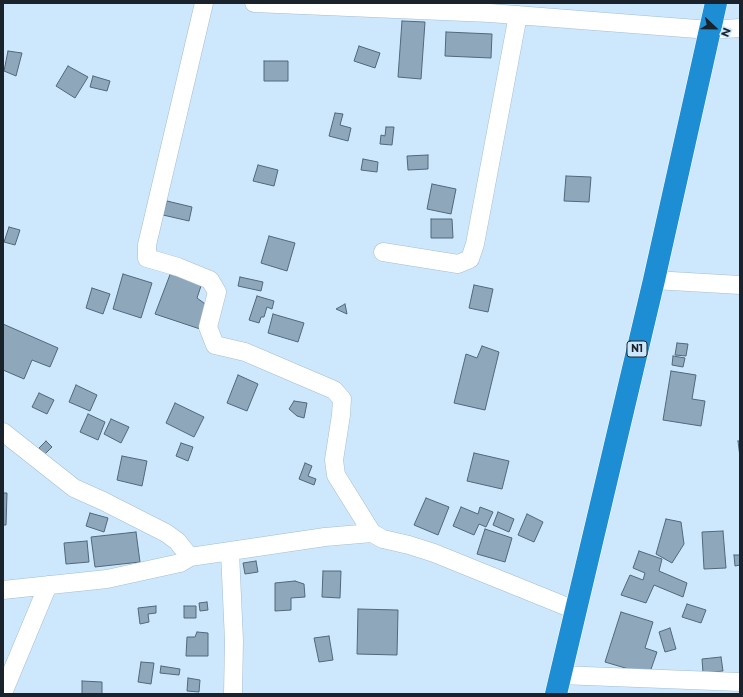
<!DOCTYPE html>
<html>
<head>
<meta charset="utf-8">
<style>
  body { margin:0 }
  #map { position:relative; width:743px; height:697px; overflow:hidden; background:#cde7fc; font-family:Montserrat,sans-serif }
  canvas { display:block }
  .frame { position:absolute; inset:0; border:4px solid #1a232b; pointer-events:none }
  .north { position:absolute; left:695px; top:8px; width:40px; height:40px; -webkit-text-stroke:3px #cde7fc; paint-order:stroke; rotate:112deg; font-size:11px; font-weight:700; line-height:16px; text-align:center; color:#1a232b }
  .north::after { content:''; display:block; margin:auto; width:14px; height:18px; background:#1a232b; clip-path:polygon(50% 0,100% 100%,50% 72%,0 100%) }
</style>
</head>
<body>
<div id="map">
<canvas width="743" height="697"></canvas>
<div class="frame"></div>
<div class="north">N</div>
</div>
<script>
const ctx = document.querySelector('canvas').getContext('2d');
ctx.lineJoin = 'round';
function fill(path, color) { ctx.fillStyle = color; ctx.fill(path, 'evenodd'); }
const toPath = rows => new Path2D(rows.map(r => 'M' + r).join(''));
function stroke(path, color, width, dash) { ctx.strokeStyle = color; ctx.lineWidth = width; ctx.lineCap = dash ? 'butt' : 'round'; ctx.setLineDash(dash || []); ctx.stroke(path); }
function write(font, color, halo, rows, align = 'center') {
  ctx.font = font + ' Montserrat,sans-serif'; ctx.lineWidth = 3.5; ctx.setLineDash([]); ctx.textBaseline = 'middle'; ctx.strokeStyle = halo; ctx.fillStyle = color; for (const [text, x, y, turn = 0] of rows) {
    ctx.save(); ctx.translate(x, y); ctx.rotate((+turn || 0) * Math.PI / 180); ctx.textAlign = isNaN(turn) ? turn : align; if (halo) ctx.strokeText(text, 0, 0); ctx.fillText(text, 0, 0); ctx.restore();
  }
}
const building = toPath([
  [402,21,425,22,421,79,398,77,402,21],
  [446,32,492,34,491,58,445,56,446,32],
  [359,46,380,53,375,68,354,61,359,46],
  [8,51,22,53,16,76,4,71,8,51],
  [264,61,288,61,288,81,264,81,264,61],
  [68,66,88,77,75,98,56,86,68,66],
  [93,76,110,81,107,91,90,87,93,76],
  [335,113,343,114,340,125,351,128,348,141,329,136,335,113],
  [386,127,394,127,392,145,380,144,381,135,385,136,386,127],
  [428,155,428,169,408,170,407,156,428,155],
  [363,159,378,162,377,172,361,170,363,159],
  [258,165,278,170,274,186,253,181,258,165],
  [566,176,591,177,589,202,564,201,566,176],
  [432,184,456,189,451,214,427,209,432,184],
  [167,201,192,207,189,221,163,215,167,201],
  [431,219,452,219,453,238,431,238,431,219],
  [9,227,20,230,15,245,4,242,9,227],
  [269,236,295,243,287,271,261,263,269,236],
  [171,272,202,283,197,298,208,306,200,329,155,314,171,272],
  [123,274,152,283,141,318,113,309,123,274],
  [240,277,263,282,261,291,238,286,240,277],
  [474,285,493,289,488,312,469,308,474,285],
  [92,288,110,294,103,314,86,308,92,288],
  [257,296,274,301,272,309,267,307,264,317,261,317,259,323,249,320,257,296],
  [345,304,347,314,336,309,345,304],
  [273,314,304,323,298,342,268,333,273,314],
  [3,324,58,348,50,367,32,360,24,379,3,370,3,324],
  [677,343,688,344,686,356,675,355,677,343],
  [482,346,499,352,485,410,454,403,466,354,477,358,482,346],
  [673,356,685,358,683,367,672,365,673,356],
  [671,371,696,375,692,399,705,401,701,426,663,420,671,371],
  [238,375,258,384,247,411,227,403,238,375],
  [76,385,97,395,90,411,69,402,76,385],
  [39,393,54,400,47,414,32,407,39,393],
  [294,401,307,403,304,418,297,416,289,409,294,401],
  [175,403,204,417,194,437,166,423,175,403],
  [88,414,105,422,98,440,80,432,88,414],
  [111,419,129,427,121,443,104,434,111,419],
  [46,441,52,447,45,454,39,448,46,441],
  [738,441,740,441,740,457,738,441],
  [181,443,193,447,188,461,176,456,181,443],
  [474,453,509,461,502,489,467,481,474,453],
  [122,456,147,461,142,486,117,480,122,456],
  [305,463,312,466,308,476,316,479,314,485,299,479,305,463],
  [3,493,7,493,6,525,3,525,3,493],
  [426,498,449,507,438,535,414,525,426,498],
  [461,507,478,514,480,507,493,512,486,527,479,524,474,535,453,526,461,507],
  [498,512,514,519,509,532,493,525,498,512],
  [90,513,108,518,104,532,86,526,90,513],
  [527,514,543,522,534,542,518,535,527,514],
  [666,519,681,522,684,544,672,563,656,554,666,519],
  [485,529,512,538,505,562,477,554,485,529],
  [723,531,726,568,704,569,702,532,723,531],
  [136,532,140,562,95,567,91,537,136,532],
  [87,541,89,562,66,564,64,543,87,541],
  [639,551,662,559,659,571,687,583,683,597,654,585,646,603,621,595,630,575,643,580,645,573,633,568,639,551],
  [734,555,740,555,740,565,735,566,734,555],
  [256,561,258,572,245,574,243,563,256,561],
  [323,571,341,571,340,598,322,597,323,571],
  [295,581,304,584,305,597,291,598,291,610,275,611,275,583,295,581],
  [207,602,208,610,200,611,199,603,207,602],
  [687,604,706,610,701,623,682,617,687,604],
  [156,606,156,613,148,614,149,622,140,624,138,608,156,606],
  [184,606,196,606,196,618,184,618,184,606],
  [358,609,398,610,397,655,357,654,358,609],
  [621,612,653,622,645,648,657,652,649,675,605,662,621,612],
  [670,628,676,649,665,652,659,632,670,628],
  [197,632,208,633,208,656,186,656,187,637,195,637,197,632],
  [329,636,333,660,319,662,314,638,329,636],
  [721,657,723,671,703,673,702,659,721,657],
  [141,662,154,663,151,684,138,682,141,662],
  [161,666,180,669,179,675,160,673,161,666],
  [188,678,200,680,199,692,187,691,188,678],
  [82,681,102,682,102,694,82,694,82,681]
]);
fill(building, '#8fa7bb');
stroke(building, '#51687a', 1);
const street = toPath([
  [204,3,147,245,147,258,178,267,210,280,217,292,208,327,215,345,245,352,334,390,342,399,341,415,334,460,336,475,372,533],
  [254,3,490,13,710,30,740,28],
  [383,252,458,264,470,259,475,244,518,15],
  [654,280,740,285],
  [3,432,74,488,103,501,166,533,177,541,190,557],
  [230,552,234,641,233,694],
  [3,590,107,579,180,563,190,557,325,537,372,533,383,539,409,545,434,553,575,610],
  [560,675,740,682],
  [3,693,48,585]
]);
const highway = toPath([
  [556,694,654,280,716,3]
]);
stroke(street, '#a4bdd1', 19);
stroke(highway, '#fff', 23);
stroke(street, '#fff', 18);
stroke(highway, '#1e8ed4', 22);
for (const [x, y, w] of [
  [637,349,20]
]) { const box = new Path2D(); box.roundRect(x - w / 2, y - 8, w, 16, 3); ctx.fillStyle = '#cde7fc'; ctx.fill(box); stroke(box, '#1a232b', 1); }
write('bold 10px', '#1a232b', null, [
  ["N1",637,349]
]);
</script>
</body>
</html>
